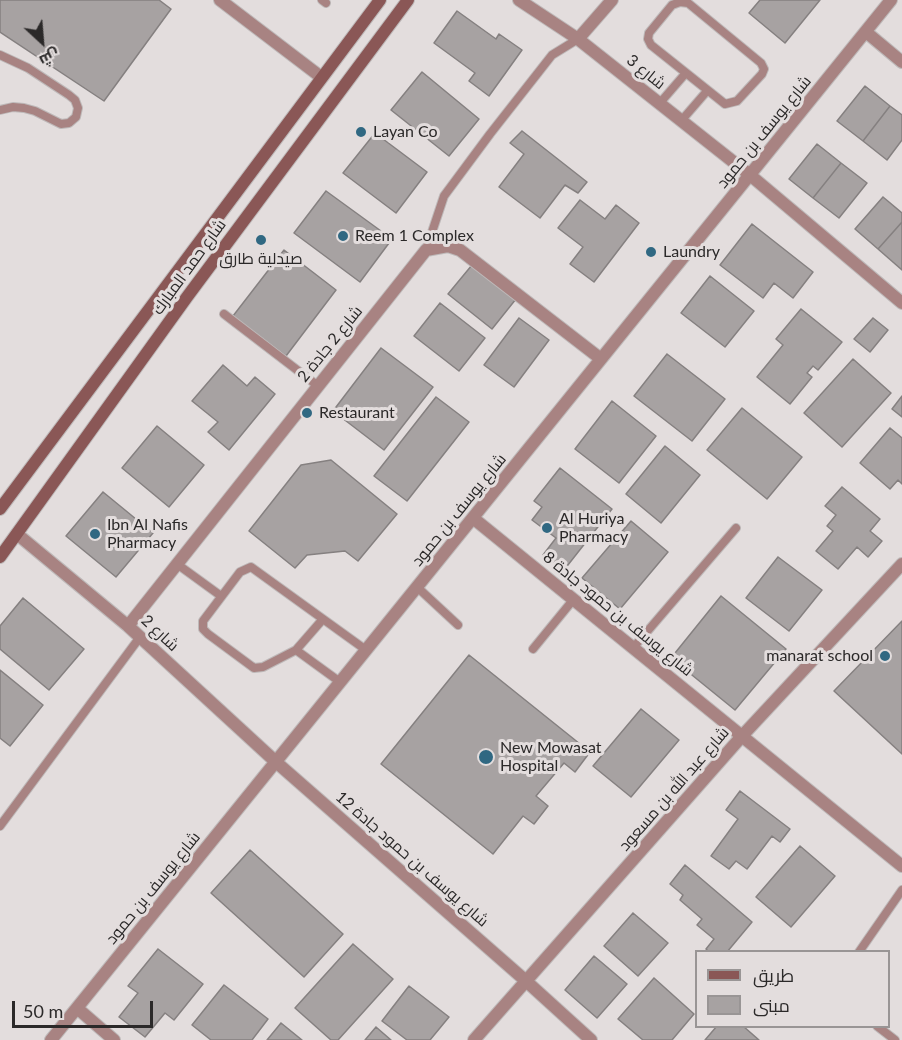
<!DOCTYPE html>
<html>
<head>
<meta charset="utf-8">
<style>
  body { margin:0 }
  #map { position:relative; width:902px; height:1040px; overflow:hidden; background:#e3dddd; font-family:Lato,Cairo,sans-serif }
  canvas { display:block }
  .legend { position:absolute; left:695px; top:950px; width:195px; height:78px; box-sizing:border-box; background:#e3dddd; border:2px solid #999595; margin:0; padding:8px 10px; list-style:none; font-size:18px; color:#2b2929 }
  .legend li { display:flex; align-items:center; gap:12px; height:30px }
  .legend b { width:30px; border:2px solid #999595 }
  .north { position:absolute; left:12px; top:12px; width:60px; height:60px; -webkit-text-stroke:4px #e3dddd; paint-order:stroke; rotate:154deg; font-size:16px; font-weight:700; line-height:24px; text-align:center; color:#2b2929 }
  .north::after { content:''; display:block; margin:auto; width:21px; height:27px; background:#2b2929; clip-path:polygon(50% 0,100% 100%,50% 72%,0 100%) }
  .scale { position:absolute; left:12px; top:1001px; width:141px; height:27px; box-sizing:border-box; border:3px solid #2b2929; border-top:0; padding-left:8px; font-size:18px; line-height:21px; white-space:nowrap; color:#2b2929; -webkit-text-stroke:4px #e3dddd; paint-order:stroke }
</style>
</head>
<body>
<div id="map">
<canvas width="902" height="1040"></canvas>
<ul class="legend">
<li><b style="height:8px;background:#8a5756"></b>طريق</li>
<li><b style="height:16px;background:#a7a2a2"></b>مبنى</li>
</ul>
<div class="north">ش</div>
<div class="scale">50 m</div>
</div>
<script>
const ctx = document.querySelector('canvas').getContext('2d');
ctx.lineJoin = 'round';
function fill(path, color) { ctx.fillStyle = color; ctx.fill(path, 'evenodd'); }
const toPath = rows => new Path2D(rows.map(r => 'M' + r).join(''));
function stroke(path, color, width, dash) { ctx.strokeStyle = color; ctx.lineWidth = width; ctx.lineCap = dash ? 'butt' : 'round'; ctx.setLineDash(dash || []); ctx.stroke(path); }
function write(font, color, halo, rows, align = 'center') {
  ctx.font = font + ' Lato,Cairo,sans-serif'; ctx.lineWidth = 6; ctx.setLineDash([]); ctx.textBaseline = 'middle'; ctx.strokeStyle = halo; ctx.fillStyle = color; for (const [text, x, y, turn = 0] of rows) {
    ctx.save(); ctx.translate(x, y); ctx.rotate((+turn || 0) * Math.PI / 180); ctx.textAlign = isNaN(turn) ? turn : align; if (halo) ctx.strokeText(text, 0, 0); ctx.fillText(text, 0, 0); ctx.restore();
  }
}
const building = toPath([
  [0,0,159,0,171,9,104,101,0,32,0,0],
  [760,0,820,0,785,43,749,13,760,0],
  [457,11,496,39,499,34,522,50,489,96,469,81,475,73,434,43,457,11],
  [422,72,479,119,449,156,391,110,422,72],
  [865,86,890,106,863,141,837,121,865,86],
  [890,106,902,115,902,140,887,160,863,141,890,106],
  [522,131,587,182,578,193,565,185,540,218,499,187,524,154,510,143,522,131],
  [375,133,427,172,396,213,343,173,375,133],
  [817,144,841,163,813,198,789,179,817,144],
  [841,163,867,183,839,218,813,198,841,163],
  [326,191,392,239,360,282,294,233,326,191],
  [883,197,902,213,902,222,878,249,855,229,883,197],
  [580,200,605,219,616,205,639,223,594,282,570,264,583,247,558,228,580,200],
  [902,222,902,270,878,249,902,222],
  [752,224,813,272,793,298,774,283,763,298,720,265,752,224],
  [284,250,336,290,286,356,233,316,284,250],
  [472,265,516,299,492,329,448,294,472,265],
  [710,276,754,311,725,347,681,313,710,276],
  [440,303,485,338,459,371,414,336,440,303],
  [801,309,842,342,818,370,813,366,807,373,812,377,790,404,757,377,783,345,776,339,801,309],
  [519,318,549,340,514,387,484,365,519,318],
  [873,318,888,330,870,352,854,339,873,318],
  [381,348,433,387,384,450,333,411,381,348],
  [667,354,725,399,692,441,634,396,667,354],
  [853,359,891,393,842,447,804,413,853,359],
  [223,365,247,386,255,377,275,394,229,450,208,432,218,422,192,401,223,365],
  [902,396,902,417,892,409,902,396],
  [436,397,469,422,407,501,374,476,436,397],
  [612,401,656,436,619,483,575,449,612,401],
  [742,408,802,457,767,499,707,450,742,408],
  [157,426,204,465,169,507,122,468,157,426],
  [890,428,902,438,902,484,898,480,890,489,860,463,890,428],
  [665,446,700,475,661,523,626,494,665,446],
  [331,460,397,514,358,561,345,551,307,555,295,568,249,531,301,465,331,460],
  [560,468,612,509,564,570,543,555,556,538,532,520,542,507,534,501,560,468],
  [842,487,880,519,870,531,882,541,868,557,857,547,838,569,816,551,833,531,827,526,836,515,825,506,842,487],
  [103,492,153,533,116,577,66,536,103,492],
  [631,521,668,552,620,609,582,578,631,521],
  [778,557,822,590,789,631,746,598,778,557],
  [721,596,786,649,735,710,671,658,721,596],
  [23,598,84,649,49,690,0,649,0,626,23,598],
  [902,621,902,754,834,691,902,621],
  [469,655,590,752,575,772,564,763,536,796,548,806,534,824,523,816,493,854,381,764,469,655],
  [0,670,43,705,10,746,0,738,0,670],
  [641,709,679,740,631,797,593,766,641,709],
  [740,791,790,829,780,842,772,836,747,869,736,861,729,869,711,856,738,819,726,810,740,791],
  [800,846,835,876,791,927,756,897,800,846],
  [250,850,343,934,304,977,211,893,250,850],
  [685,865,752,922,727,952,709,952,706,949,714,939,697,925,702,919,680,900,683,895,670,884,685,865],
  [633,913,668,943,638,976,604,946,633,913],
  [353,944,393,979,338,1040,331,1040,295,1008,353,944],
  [158,949,203,984,174,1020,165,1013,145,1037,119,1017,138,993,128,986,158,949],
  [594,956,627,984,597,1018,565,990,594,956],
  [654,978,694,1014,672,1040,643,1040,618,1019,654,978],
  [224,985,268,1019,252,1040,211,1040,192,1025,224,985],
  [409,986,449,1017,430,1040,407,1040,382,1021,409,986],
  [281,1023,302,1040,267,1040,281,1023],
  [717,1026,743,1026,759,1040,705,1040,717,1026],
  [376,1027,391,1040,365,1040,376,1027]
]);
fill(building, '#a7a2a2');
stroke(building, '#858080', 1.5);
const service = toPath([
  [322,0,326,3],
  [680,2,688,3,761,63,764,69,762,74,737,101,725,104,651,45,648,39,649,33,672,5,680,2],
  [0,55,28,68,69,95,75,100,78,108,76,117,69,123,61,124,35,111,24,108,13,107,0,110],
  [659,104,685,74],
  [681,121,707,91],
  [426,250,444,196,490,134,552,55,578,39],
  [224,314,318,386],
  [177,564,221,596],
  [417,587,458,625],
  [323,619,296,650,263,667,254,668,208,634,203,629,203,621,240,572,251,567,323,619,366,650],
  [633,648,736,528],
  [533,649,573,600],
  [296,650,340,682],
  [0,826,140,637],
  [859,952,902,890],
  [877,1026,895,1040]
]);
const minor = toPath([
  [220,0,321,77],
  [519,0,578,39,750,175,902,303],
  [866,32,902,62],
  [578,39,612,0],
  [473,518,902,866],
  [17,534,128,626,276,762,526,981,591,1040],
  [128,626,426,250,448,246,460,250,601,359],
  [77,1008,114,1040],
  [51,1040,891,0],
  [474,1040,742,736,902,564]
]);
const secondary = toPath([
  [0,509,380,0],
  [0,557,187,297,408,0]
]);
stroke(service, '#beb9b9', 10);
stroke(minor, '#beb9b9', 14);
stroke(secondary, '#beb9b9', 14);
stroke(service, '#a88382', 8);
stroke(minor, '#a88382', 12);
stroke(secondary, '#8a5756', 12);
for (const [x, y, r, color] of [
  [361,132,6,"#306882"],
  [343,236,6,"#306882"],
  [261,240,6,"#306882"],
  [651,252,6,"#306882"],
  [307,413,6,"#306882"],
  [547,528,6,"#306882"],
  [95,534,6,"#306882"],
  [885,656,6,"#306882"],
  [486,757,8,"#306882"]
]) { const dot = new Path2D(); dot.arc(x, y, r, 0, 2 * Math.PI); ctx.fillStyle = color; ctx.fill(dot); stroke(dot, '#e3dddd', 2); }
write('16px', '#2b2929', '#e3dddd', [
  ["شارع 3",646,72,39],
  ["شارع يوسف بن حمود",764,132,-51],
  ["شارع حمد المبارك",189,267,-54],
  ["شارع 2 جادة 2",330,344,-51],
  ["شارع يوسف بن حمود",459,510,-51],
  ["شارع يوسف بن حمود جادة 8",618,614,39],
  ["شارع 2",160,633,43],
  ["شارع عبد الله بن مسعود",674,789,-49],
  ["شارع يوسف بن حمود جادة 12",412,859,41],
  ["شارع يوسف بن حمود",153,888,-51]
]);
write('16px', '#2b2929', '#e3dddd', [
  ["Layan Co",373,132],
  ["Reem 1 Complex",355,236],
  ["Laundry",663,252],
  ["صيدلية طارق",261,259,"center"],
  ["Restaurant",319,413],
  ["Al Huriya",559,519],
  ["Pharmacy",559,537],
  ["Ibn Al Nafis",107,525],
  ["Pharmacy",107,543],
  ["manarat school",873,656,"right"],
  ["New Mowasat",500,748],
  ["Hospital",500,766]
], 'left');
</script>
</body>
</html>
